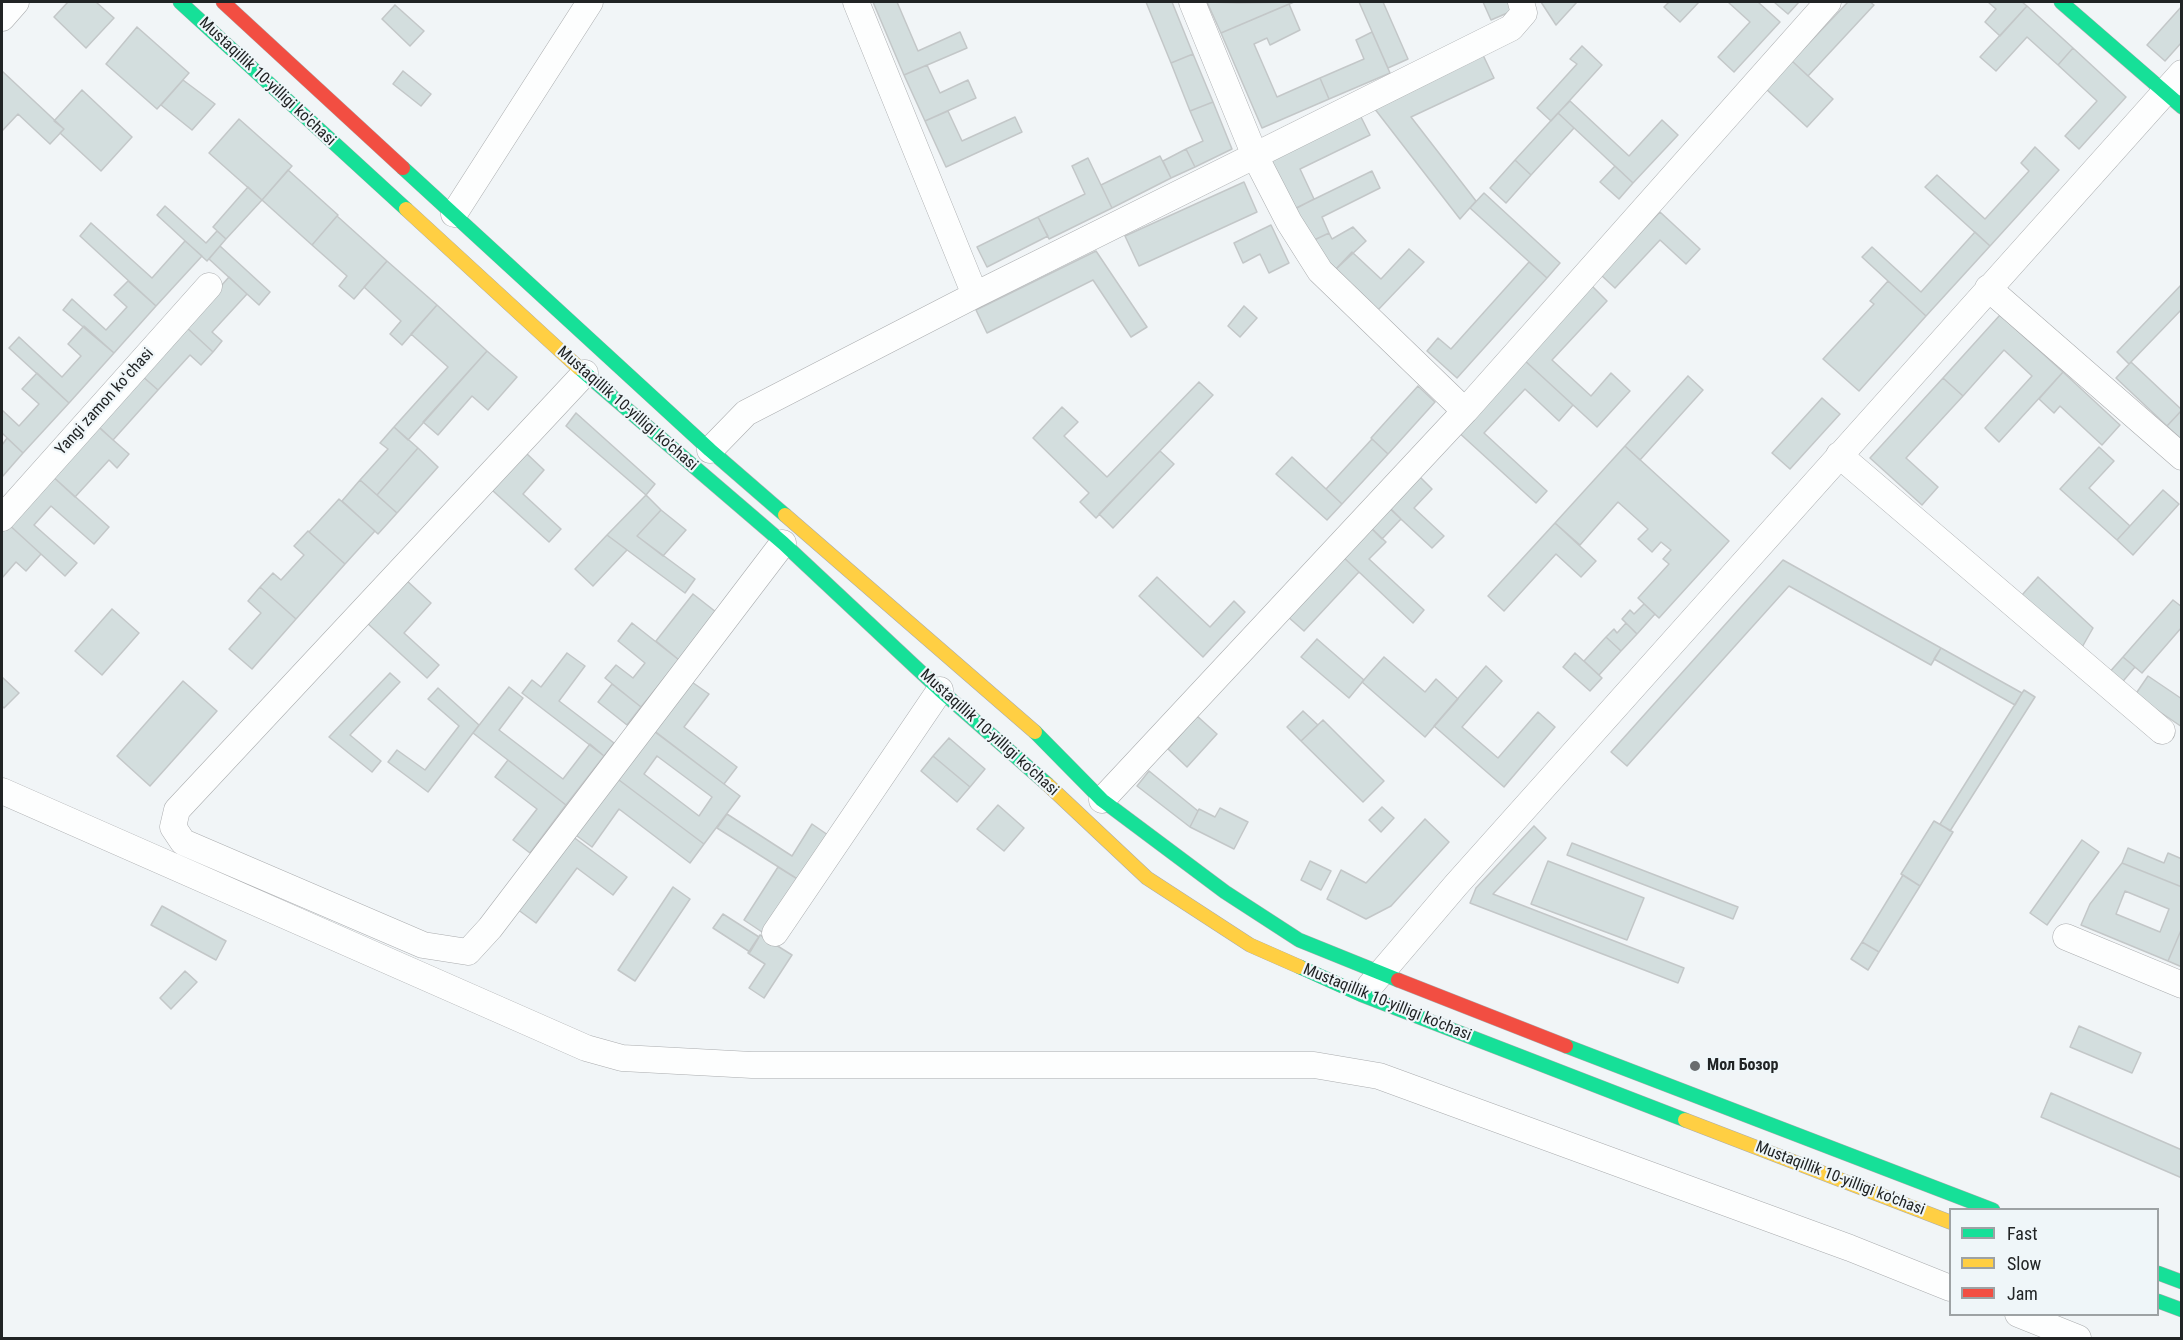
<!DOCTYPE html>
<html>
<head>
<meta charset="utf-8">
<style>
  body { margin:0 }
  #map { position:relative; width:2183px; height:1340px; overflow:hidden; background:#f1f5f7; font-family:"Roboto Condensed",sans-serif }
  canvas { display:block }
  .frame { position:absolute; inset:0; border:3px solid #212425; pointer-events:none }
  .legend { position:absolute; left:1949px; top:1208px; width:210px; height:108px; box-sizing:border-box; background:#eff6f9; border:2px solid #9da2a4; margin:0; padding:8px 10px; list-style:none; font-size:18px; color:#212425 }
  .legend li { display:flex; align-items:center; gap:12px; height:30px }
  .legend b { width:30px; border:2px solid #9da2a4 }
</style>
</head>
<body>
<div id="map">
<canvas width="2183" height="1340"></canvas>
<div class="frame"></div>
<ul class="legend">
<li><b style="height:8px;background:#16e098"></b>Fast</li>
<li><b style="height:8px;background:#ffcf43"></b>Slow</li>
<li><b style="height:8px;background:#f24e42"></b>Jam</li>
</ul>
</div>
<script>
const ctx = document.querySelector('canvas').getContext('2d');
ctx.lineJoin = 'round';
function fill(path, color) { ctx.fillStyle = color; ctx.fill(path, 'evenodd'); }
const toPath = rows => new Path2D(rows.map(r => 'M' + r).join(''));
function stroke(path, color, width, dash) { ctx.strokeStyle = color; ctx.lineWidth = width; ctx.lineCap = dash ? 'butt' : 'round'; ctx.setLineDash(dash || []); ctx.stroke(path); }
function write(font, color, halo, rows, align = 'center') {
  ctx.font = font + ' "Roboto Condensed",sans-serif'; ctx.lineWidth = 4.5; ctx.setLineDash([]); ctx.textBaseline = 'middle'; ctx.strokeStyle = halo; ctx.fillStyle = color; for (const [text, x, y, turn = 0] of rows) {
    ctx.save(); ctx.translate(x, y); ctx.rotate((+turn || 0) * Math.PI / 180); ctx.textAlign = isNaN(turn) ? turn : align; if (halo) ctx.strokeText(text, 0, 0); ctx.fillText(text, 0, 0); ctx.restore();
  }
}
const building = toPath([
  [68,2,96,2,114,18,86,48,54,17,68,2],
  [873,2,897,2,918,51,960,32,967,48,904,75,873,2],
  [1146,2,1172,2,1193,54,1171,63,1146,2],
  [1207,2,1238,3,1294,2,1221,33,1207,2],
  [1359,2,1383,2,1408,59,1388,68,1359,2],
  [1483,2,1508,2,1512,11,1491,20,1483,2],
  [1541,2,1577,2,1556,25,1541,2],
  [1669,2,1699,2,1680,22,1664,7,1669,2],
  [1728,2,1758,2,1780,22,1734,72,1718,57,1750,22,1728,2],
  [1774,2,1799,2,1788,14,1774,2],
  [1848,2,1870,2,1874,5,1808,76,1792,61,1848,2],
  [1988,2,2022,2,2027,6,2000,36,1985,22,1996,9,1988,2],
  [1289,4,1300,30,1270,45,1267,38,1254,44,1277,97,1320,78,1329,99,1262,128,1221,33,1289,4],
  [395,5,424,31,410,46,382,19,395,5],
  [2027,6,2073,48,2058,65,2027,37,1996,71,1980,57,2027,6],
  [2182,6,2182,42,2165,61,2147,45,2182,6],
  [137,27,189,73,157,109,106,64,137,27],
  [1372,32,1390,73,1329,99,1320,78,1364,59,1356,40,1372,32],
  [1582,46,1602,65,1551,121,1537,108,1577,64,1570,59,1582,46],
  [2073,48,2126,97,2079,149,2065,136,2097,101,2058,65,2073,48],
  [1482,53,1494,78,1411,117,1476,201,1460,219,1371,104,1482,53],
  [1193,54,1213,102,1190,111,1171,63,1193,54],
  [1792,61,1833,99,1807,127,1766,89,1792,61],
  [927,65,940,93,968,80,976,98,925,121,904,75,927,65],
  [2,71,64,129,50,144,18,114,2,131,2,71],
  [403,71,431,94,421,106,393,84,403,71],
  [183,80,215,104,192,130,161,105,183,80],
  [82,90,132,137,101,171,60,133,64,129,54,121,82,90],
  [1570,101,1629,156,1662,120,1678,135,1633,183,1558,113,1570,101],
  [1213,102,1232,149,1195,167,1186,149,1203,141,1190,111,1213,102],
  [948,111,962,141,1015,117,1022,132,946,167,925,121,948,111],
  [1359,113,1370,135,1300,169,1314,199,1293,210,1267,158,1359,113],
  [1558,113,1574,128,1531,175,1515,160,1558,113],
  [239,119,292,166,262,200,209,153,239,119],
  [2035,147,2059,170,1990,246,1925,187,1937,175,1985,219,2029,171,2021,163,2035,147],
  [1186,149,1195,167,1171,178,1163,161,1186,149],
  [1160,156,1171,178,1112,208,1101,185,1160,156],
  [1088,158,1112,208,1049,239,1038,217,1085,194,1072,166,1088,158],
  [1515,160,1531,175,1506,203,1490,188,1515,160],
  [1615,166,1633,183,1619,199,1600,182,1615,166],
  [288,170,338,215,312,245,262,200,288,170],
  [1372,171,1380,188,1322,217,1329,233,1310,242,1294,209,1372,171],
  [1244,182,1257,212,1139,266,1125,236,1244,182],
  [248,187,262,200,226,239,213,227,248,187],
  [1484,193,1560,263,1547,278,1470,208,1484,193],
  [165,206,206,243,217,231,226,239,207,261,157,215,165,206],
  [1660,212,1700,249,1686,264,1660,240,1615,288,1601,275,1660,212],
  [337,216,387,261,354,299,339,286,347,276,312,245,337,216],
  [1038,217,1048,236,987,267,977,247,1038,217],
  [91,223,152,278,185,241,202,256,156,306,80,236,91,223],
  [1271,225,1289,263,1269,273,1260,254,1243,263,1234,243,1271,225],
  [1353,227,1366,241,1334,271,1310,242,1329,233,1332,239,1353,227],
  [1975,232,1990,246,1926,316,1862,257,1872,247,1921,292,1975,232],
  [220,246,270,292,259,305,209,259,220,246],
  [1409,249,1424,262,1377,311,1334,271,1352,252,1381,279,1409,249],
  [1096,251,1147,327,1131,337,1093,280,987,333,976,310,1096,251],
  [387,261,437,305,402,345,390,334,401,321,364,287,387,261],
  [1529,262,1547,278,1457,378,1427,351,1438,338,1451,349,1529,262],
  [229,277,247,294,212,332,222,341,213,352,185,326,229,277],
  [128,281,156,306,114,353,63,310,72,299,106,330,127,307,114,295,128,281],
  [1888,281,1926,316,1859,391,1823,359,1874,304,1870,301,1888,281],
  [2182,284,2182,309,2129,364,2117,352,2182,284],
  [1591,285,1607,301,1552,360,1591,396,1611,373,1630,391,1597,427,1523,359,1591,285],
  [437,305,487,351,408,440,394,427,448,367,411,334,437,305],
  [1244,306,1257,318,1240,337,1228,326,1244,306],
  [2000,315,2063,372,1999,442,1985,428,2032,376,2004,350,1963,396,1943,378,2000,315],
  [84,326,114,353,69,403,9,348,19,337,62,377,81,356,68,344,84,326],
  [185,326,213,352,201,365,190,355,158,390,141,375,185,326],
  [487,351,517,377,488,410,472,396,438,435,423,422,487,351],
  [1522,358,1573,405,1559,421,1525,389,1484,433,1547,491,1536,503,1456,430,1522,358],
  [2131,362,2182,410,2167,426,2116,378,2131,362],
  [2063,372,2120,425,2102,445,2060,406,2054,413,2039,399,2063,372],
  [37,373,69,403,23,453,2,433,2,410,19,426,39,404,22,389,37,373],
  [142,376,158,390,113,440,97,425,142,376],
  [1688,376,1703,390,1640,460,1625,446,1688,376],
  [1943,378,1963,396,1906,458,1938,487,1922,505,1870,458,1943,378],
  [1199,382,1213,395,1096,518,1080,502,1089,493,1033,438,1062,407,1078,422,1064,436,1107,477,1199,382],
  [1418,386,1435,402,1388,454,1371,438,1418,386],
  [1822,398,1840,414,1790,469,1772,453,1822,398],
  [2181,411,2182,412,2182,440,2167,426,2181,411],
  [576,413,655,484,646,495,566,426,576,413],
  [95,424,129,454,117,468,109,460,75,497,50,474,95,424],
  [394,427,418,448,377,495,360,480,388,449,380,443,394,427],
  [7,438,23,453,2,477,2,445,7,438],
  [1372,439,1388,454,1342,504,1326,489,1372,439],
  [1625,446,1729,541,1659,618,1638,598,1669,564,1663,559,1671,550,1661,542,1652,552,1638,539,1648,529,1618,502,1580,545,1555,523,1625,446],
  [2099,447,2114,461,2089,488,2130,526,2117,540,2060,489,2099,447],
  [418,448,438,467,397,513,377,495,418,448],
  [1160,451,1174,464,1113,528,1099,514,1160,451],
  [526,453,544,470,523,494,561,529,549,542,492,490,526,453],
  [1292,457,1342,504,1327,520,1276,474,1292,457],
  [50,474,109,527,94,544,51,506,34,525,77,563,65,576,6,522,50,474],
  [1418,475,1432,489,1414,508,1444,536,1432,548,1388,507,1418,475],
  [360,480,397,513,378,534,342,501,360,480],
  [2163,490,2179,504,2133,555,2117,540,2163,490],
  [646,495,661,510,637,536,695,579,685,593,607,535,646,495],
  [339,499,375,531,345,564,309,532,339,499],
  [1389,507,1401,519,1382,539,1370,527,1389,507],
  [661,510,686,530,663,556,637,536,661,510],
  [7,523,41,554,26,571,16,562,2,578,2,529,7,523],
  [1555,523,1596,561,1581,577,1556,554,1504,611,1488,596,1555,523],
  [1369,526,1386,542,1369,559,1424,610,1413,623,1341,555,1369,526],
  [308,531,345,564,296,619,260,587,273,573,281,580,304,555,294,546,308,531],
  [607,535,627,550,593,586,575,569,607,535],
  [1341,555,1359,572,1304,631,1287,616,1341,555],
  [1783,560,1941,648,1931,665,1789,586,1627,766,1611,752,1783,560],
  [1157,577,1210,627,1234,601,1245,612,1203,657,1139,596,1157,577],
  [2038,577,2093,628,2081,649,2022,595,2038,577],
  [405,579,431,603,404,633,439,665,427,678,366,622,405,579],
  [260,587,296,619,252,669,229,649,261,613,248,601,260,587],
  [693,594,716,612,679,660,656,641,693,594],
  [2173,600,2182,607,2182,627,2142,673,2123,657,2173,600],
  [1644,604,1655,614,1637,634,1622,619,1630,610,1634,614,1644,604],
  [112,609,139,633,102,675,75,651,112,609],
  [632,623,679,660,641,707,605,678,616,665,633,678,645,663,618,641,632,623],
  [1626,623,1637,634,1621,651,1606,637,1614,629,1617,633,1626,623],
  [1606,637,1621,651,1599,675,1584,661,1606,637],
  [1317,639,1364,680,1349,698,1301,657,1317,639],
  [1941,648,2022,693,2015,705,1934,659,1941,648],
  [567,653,585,666,559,701,614,743,604,756,522,693,532,680,541,687,567,653],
  [1575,653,1602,678,1590,691,1563,667,1575,653],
  [1384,657,1425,692,1436,679,1458,699,1425,737,1362,682,1384,657],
  [2123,657,2135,667,2119,686,2107,675,2123,657],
  [1486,666,1502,681,1462,727,1498,758,1538,712,1555,727,1504,787,1434,726,1486,666],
  [390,673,400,682,350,735,381,761,372,772,329,737,390,673],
  [2148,676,2182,699,2182,727,2135,695,2148,676],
  [2,677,19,693,4,708,2,706,2,677],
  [689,680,709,694,684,727,737,767,724,784,652,729,689,680],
  [183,681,217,711,150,786,117,756,183,681],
  [612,684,641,707,627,725,598,702,612,684],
  [509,687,523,698,499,730,563,779,590,744,604,756,566,805,473,733,509,687],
  [438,688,479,725,428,792,388,762,397,750,425,770,459,726,428,699,438,688],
  [2024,690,2035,697,1950,831,1940,824,2024,690],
  [1303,711,1318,725,1301,741,1287,727,1303,711],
  [1197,716,1217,734,1187,767,1168,749,1197,716],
  [1323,720,1384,781,1363,802,1301,741,1323,720],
  [651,729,740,796,704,844,615,777,651,729],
  [657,756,712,797,699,816,644,774,657,756],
  [949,738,985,769,970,787,933,756,949,738],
  [933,756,970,787,957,802,921,771,933,756],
  [508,760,566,805,530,853,513,840,537,809,495,777,508,760],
  [1149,771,1198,811,1190,827,1137,786,1149,771],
  [615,777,704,844,690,863,619,809,592,847,573,833,615,777],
  [998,805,1024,828,1004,851,977,829,998,805],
  [1382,807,1394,818,1381,832,1369,820,1382,807],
  [1220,808,1248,822,1234,849,1190,827,1199,809,1215,817,1220,808],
  [727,814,792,856,812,824,828,835,799,880,717,828,727,814],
  [1425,819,1449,842,1391,906,1366,919,1327,899,1341,870,1366,883,1425,819],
  [1934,821,1953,832,1920,886,1901,874,1934,821],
  [1534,826,1546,838,1493,894,1684,968,1678,983,1470,903,1476,888,1534,826],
  [572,836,627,877,613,895,577,868,536,923,517,909,572,836],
  [2082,840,2099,852,2047,925,2030,913,2082,840],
  [1572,843,1738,907,1733,919,1567,855,1572,843],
  [2128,848,2164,863,2168,853,2182,859,2182,887,2122,863,2128,848],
  [1310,861,1331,871,1321,890,1301,880,1310,861],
  [1548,861,1644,898,1627,940,1531,904,1548,861],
  [2122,863,2182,887,2182,928,2168,961,2081,925,2090,904,2122,863],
  [2125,891,2169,909,2160,932,2116,914,2125,891],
  [778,867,799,880,765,934,744,920,778,867],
  [1903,875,1920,886,1879,952,1862,942,1903,875],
  [673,887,690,899,635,981,618,970,673,887],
  [162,906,226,941,216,960,151,925,162,906],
  [723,914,759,937,750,952,713,928,723,914],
  [2182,928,2182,967,2168,961,2182,928],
  [760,935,792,955,764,998,749,988,765,964,748,953,760,935],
  [1862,942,1879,952,1868,970,1851,959,1862,942],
  [185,971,197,982,171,1009,160,998,185,971],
  [2079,1026,2141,1053,2132,1073,2070,1047,2079,1026],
  [2051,1093,2182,1150,2182,1178,2041,1117,2051,1093]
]);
fill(building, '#d3dede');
stroke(building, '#c3c7c8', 1.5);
const street = toPath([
  [856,2,975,295],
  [1192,2,1255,156,1289,222,1320,271,1465,411],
  [2,18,16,2],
  [454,214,590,2],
  [1988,288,2182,457],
  [585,373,177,810,173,827,183,842,423,945,468,952,490,928,783,543],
  [710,450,746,413,975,295,1511,28,1524,13,1521,2],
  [1839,455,2162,731],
  [2,518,209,286],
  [2,791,586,1048,622,1058,752,1065,1314,1065,1379,1076,1850,1248,1950,1288],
  [1102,800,1465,411,1828,2],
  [775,933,940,690],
  [2066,937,2182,985],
  [1370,986,1456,885,2182,73],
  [2018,1314,2078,1338]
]);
const fast = toPath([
  [180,2,406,209],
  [2061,2,2182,107],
  [403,168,710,450,785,515],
  [579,368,783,543,940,690,1047,784],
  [1035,732,1102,800,1225,892,1299,940,1398,980],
  [1300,967,1362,995,1685,1120],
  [1566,1046,1993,1210],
  [2158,1273,2182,1282],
  [2158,1301,2182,1310]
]);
const slow = toPath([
  [406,209,579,368],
  [785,515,1035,732],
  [1047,784,1147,878,1250,945,1300,967],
  [1685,1120,1950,1222]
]);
const jam = toPath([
  [223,2,403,168],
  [1398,980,1566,1046]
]);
stroke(street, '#aaacae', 27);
stroke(fast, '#aaacae', 15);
stroke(slow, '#aaacae', 15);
stroke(jam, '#aaacae', 15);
stroke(street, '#fdfefe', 26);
stroke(fast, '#16e098', 14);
stroke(slow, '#ffcf43', 14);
stroke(jam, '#f24e42', 14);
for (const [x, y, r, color] of [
  [1695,1066,6,"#6a6d6e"]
]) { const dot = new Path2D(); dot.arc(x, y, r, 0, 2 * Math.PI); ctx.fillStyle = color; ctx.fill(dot); stroke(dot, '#eff6f9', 2); }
write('16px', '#212425', '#eff6f9', [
  ["Mustaqillik 10-yilligi ko'chasi",267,82,43],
  ["Yangi zamon koʻchasi",105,402,-48],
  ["Mustaqillik 10-yilligi ko'chasi",627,409,41],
  ["Mustaqillik 10-yilligi ko'chasi",989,733,42],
  ["Mustaqillik 10-yilligi ko'chasi",1387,1003,22],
  ["Mustaqillik 10-yilligi ko'chasi",1840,1179,21]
]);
write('bold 16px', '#212425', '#eff6f9', [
  ["Мол Бозор",1707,1066]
], 'left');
</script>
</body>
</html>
